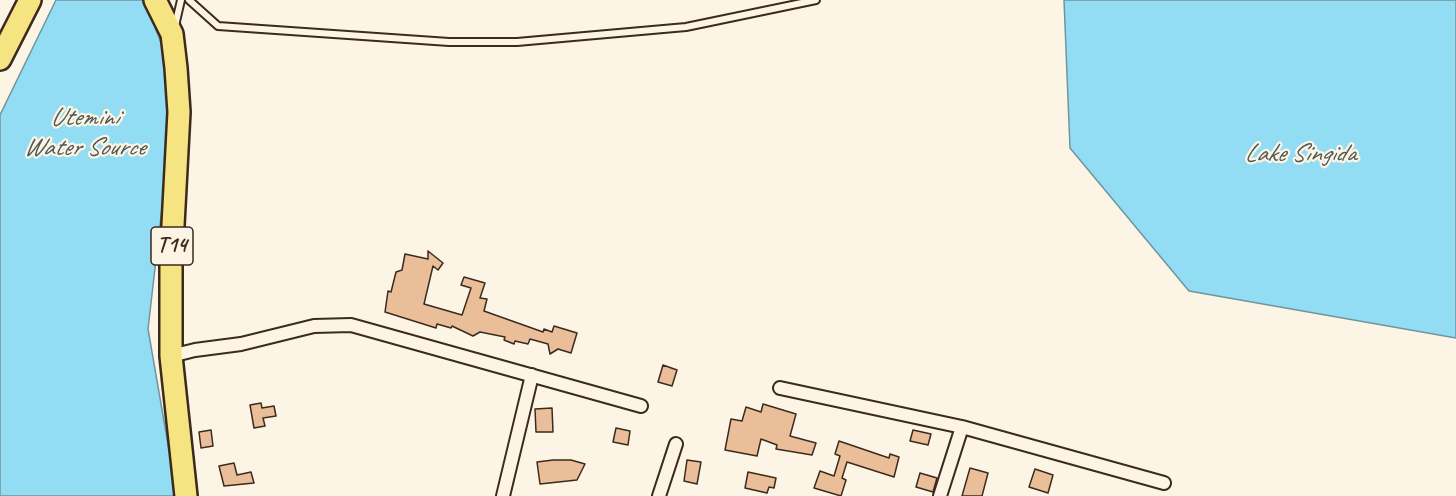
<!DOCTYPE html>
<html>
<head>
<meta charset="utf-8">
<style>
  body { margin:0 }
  canvas { display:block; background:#fcf5e5 }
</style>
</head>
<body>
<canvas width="1456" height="496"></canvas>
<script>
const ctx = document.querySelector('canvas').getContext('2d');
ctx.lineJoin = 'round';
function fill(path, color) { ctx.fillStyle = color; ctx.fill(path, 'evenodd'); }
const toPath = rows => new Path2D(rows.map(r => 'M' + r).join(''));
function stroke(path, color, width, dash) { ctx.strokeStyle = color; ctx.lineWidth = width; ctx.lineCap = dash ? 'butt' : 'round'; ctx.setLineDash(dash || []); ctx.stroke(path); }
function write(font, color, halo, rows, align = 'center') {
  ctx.font = font + ' Caveat,sans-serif'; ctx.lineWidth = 4.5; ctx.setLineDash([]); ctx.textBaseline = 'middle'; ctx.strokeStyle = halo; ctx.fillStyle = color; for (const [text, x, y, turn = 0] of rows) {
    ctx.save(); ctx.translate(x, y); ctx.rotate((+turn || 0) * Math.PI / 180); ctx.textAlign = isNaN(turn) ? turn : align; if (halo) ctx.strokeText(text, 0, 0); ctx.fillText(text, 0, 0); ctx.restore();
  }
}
const water = toPath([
  [56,0,144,0,168,60,166,173,148,329,177,496,0,496,0,115,56,0],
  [1064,0,1456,0,1456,338,1189,291,1070,148,1064,0]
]);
fill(water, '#93ddf4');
stroke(water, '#70959e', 1.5);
const building = toPath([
  [428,251,443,263,438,270,433,266,424,304,462,315,471,288,461,285,464,277,485,283,480,298,487,299,484,311,543,332,544,329,552,332,554,326,577,333,571,353,558,349,550,354,548,344,530,339,528,344,515,341,514,344,504,340,505,337,480,332,473,336,452,326,451,328,437,324,436,328,385,312,388,291,391,292,396,272,402,270,405,254,428,259,428,251],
  [663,365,677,370,672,386,658,382,663,365],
  [261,403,262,408,274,406,276,416,263,418,265,426,254,428,250,405,261,403],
  [763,404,796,414,790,436,816,443,812,455,776,449,777,445,761,439,757,456,725,450,731,419,742,421,746,407,761,412,763,404],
  [552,408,553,432,536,432,535,409,552,408],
  [616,428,630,431,628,445,613,442,616,428],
  [211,430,213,446,201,448,199,432,211,430],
  [913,430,931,434,928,445,910,441,913,430],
  [839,441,889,458,890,454,899,457,894,477,847,462,842,478,846,480,841,496,814,488,820,471,834,476,840,456,835,454,839,441],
  [553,460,571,460,585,464,577,480,540,484,537,462,553,460],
  [687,460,701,462,697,484,684,481,687,460],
  [234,463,237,475,251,472,254,483,224,486,219,466,234,463],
  [970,468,988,473,982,496,962,496,970,468],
  [1035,469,1053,475,1048,493,1029,487,1035,469],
  [748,472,776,478,774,488,769,487,767,493,745,488,748,472],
  [920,473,937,478,933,492,916,487,920,473]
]);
fill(building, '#e9be99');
stroke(building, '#3b2a1e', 1.5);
const lane = toPath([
  [189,0,218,26,449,42,517,42,686,27,816,0],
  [175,26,181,0]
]);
const street = toPath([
  [171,356,195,350,241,344,314,326,351,325,641,406],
  [780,388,962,427,1164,483],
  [503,496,532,375],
  [659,496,676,444],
  [940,496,962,427]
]);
const highway = toPath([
  [155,0,172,34,176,68,179,112,171,263,171,356,186,496],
  [0,59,30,0]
]);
stroke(lane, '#3b2a1e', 10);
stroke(street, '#3b2a1e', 16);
stroke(highway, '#3b2a1e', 26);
stroke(lane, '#fcf5e5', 6);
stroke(street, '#fcf5e5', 12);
stroke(highway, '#f6e381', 21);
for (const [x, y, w] of [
  [172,246,42]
]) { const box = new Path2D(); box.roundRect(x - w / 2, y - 19, w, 38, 4.5); ctx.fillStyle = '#fcf5e5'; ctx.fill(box); stroke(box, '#3b2a1e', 1.5); }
write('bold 22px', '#3b2a1e', null, [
  ["T14",172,246]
]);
write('italic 26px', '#515754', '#fcf5e5', [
  ["Utemini",84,118],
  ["Water Source",84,148],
  ["Lake Singida",1300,154]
]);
</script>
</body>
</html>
